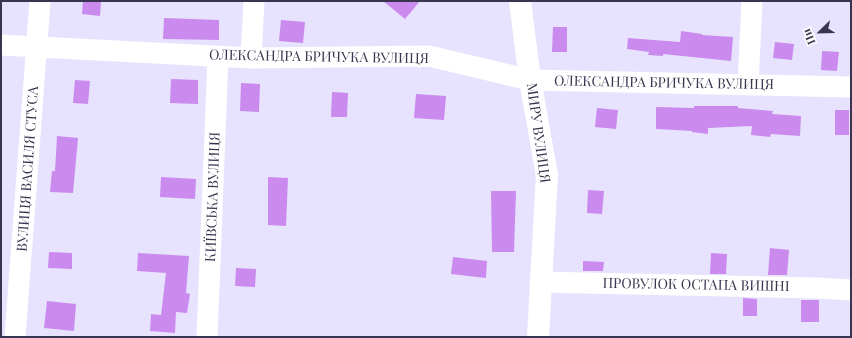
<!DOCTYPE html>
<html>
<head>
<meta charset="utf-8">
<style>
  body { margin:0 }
  #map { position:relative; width:852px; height:338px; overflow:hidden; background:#e7e3fe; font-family:"Playfair Display",serif }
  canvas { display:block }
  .frame { position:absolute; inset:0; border:2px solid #39344f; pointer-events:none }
  .north { position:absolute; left:800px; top:12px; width:40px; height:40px; -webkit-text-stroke:3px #fff; paint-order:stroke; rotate:247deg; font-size:11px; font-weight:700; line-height:16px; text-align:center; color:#39344f }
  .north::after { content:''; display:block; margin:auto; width:14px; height:18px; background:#39344f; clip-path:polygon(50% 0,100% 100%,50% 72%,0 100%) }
</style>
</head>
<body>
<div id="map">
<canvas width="852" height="338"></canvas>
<div class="frame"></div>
<div class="north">Пн</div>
</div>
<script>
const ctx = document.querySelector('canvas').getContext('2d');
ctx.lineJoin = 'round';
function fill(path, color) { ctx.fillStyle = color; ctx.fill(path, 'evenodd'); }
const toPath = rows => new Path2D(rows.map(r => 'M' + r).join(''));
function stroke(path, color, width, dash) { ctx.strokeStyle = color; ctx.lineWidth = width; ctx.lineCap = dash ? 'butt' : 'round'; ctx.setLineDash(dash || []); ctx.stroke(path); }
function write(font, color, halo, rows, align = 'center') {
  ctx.font = font + ' "Playfair Display",serif'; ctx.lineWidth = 4; ctx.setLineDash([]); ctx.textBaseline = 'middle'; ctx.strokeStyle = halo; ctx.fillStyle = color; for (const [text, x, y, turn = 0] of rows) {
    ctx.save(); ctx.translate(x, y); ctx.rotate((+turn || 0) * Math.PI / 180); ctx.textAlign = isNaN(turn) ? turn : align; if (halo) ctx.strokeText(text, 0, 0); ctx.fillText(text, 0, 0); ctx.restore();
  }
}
fill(toPath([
  [83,1,101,1,100,16,82,14],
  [383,1,420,1,405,19],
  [164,18,219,20,219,40,163,39],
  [281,20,305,22,303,43,279,41],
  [553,27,567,27,567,52,552,52],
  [681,31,702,34,702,35,733,37,731,61,663,54,663,56,648,55,649,52,627,49,628,38,680,42],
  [775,42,794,44,792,60,773,58],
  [822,51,839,52,837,71,821,70],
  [171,79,198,80,198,104,170,103],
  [75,80,90,81,88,104,73,103],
  [241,83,260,84,259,112,240,111],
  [332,92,348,93,347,117,331,117],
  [416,94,446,96,444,120,414,118],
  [694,106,738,106,738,108,773,111,772,114,801,116,800,136,771,134,770,137,751,135,752,126,708,128,708,134,692,132,692,131,656,129,656,107,694,108],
  [597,108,618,110,616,129,595,127],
  [835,110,849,110,849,135,835,135],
  [57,136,78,138,73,193,50,192,52,171,55,171],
  [161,177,196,179,195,199,160,197],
  [268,177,288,178,286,226,268,225],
  [588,190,604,191,602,214,587,213],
  [491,191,516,191,514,252,492,252],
  [770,248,789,250,787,275,768,275],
  [49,252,72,253,72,269,48,268],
  [138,253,189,256,186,293,190,294,187,313,176,312,175,333,150,331,151,314,161,315,166,273,137,271],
  [711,253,727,254,726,274,710,274],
  [453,257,487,261,486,278,451,274],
  [583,261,604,262,603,271,583,271],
  [236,268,256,269,255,287,235,286],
  [743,298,757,299,757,316,743,316],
  [801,300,819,300,819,322,801,322],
  [47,301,76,304,74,331,44,328]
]), '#cb8aee');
stroke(toPath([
  [1,45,251,58,429,56,530,80,851,87],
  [251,58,254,1],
  [748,85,752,1],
  [540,282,817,288,851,290],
  [15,337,40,1],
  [207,337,218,57]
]), '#fff', 21);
stroke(toPath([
  [520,1,530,80,547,175,538,337]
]), '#fff', 22);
write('14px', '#39344f', '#fff', [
  ["ОЛЕКСАНДРА БРИЧУКА ВУЛИЦЯ",319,57,1],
  ["ОЛЕКСАНДРА БРИЧУКА ВУЛИЦЯ",664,83,1],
  ["МИРУ ВУЛИЦЯ",538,133,82],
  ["ВУЛИЦЯ ВАСИЛЯ СТУСА",28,169,-86],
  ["КИЇВСЬКА ВУЛИЦЯ",213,197,-88],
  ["ПРОВУЛОК ОСТАПА ВИШНІ",696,285,1]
]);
</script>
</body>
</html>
